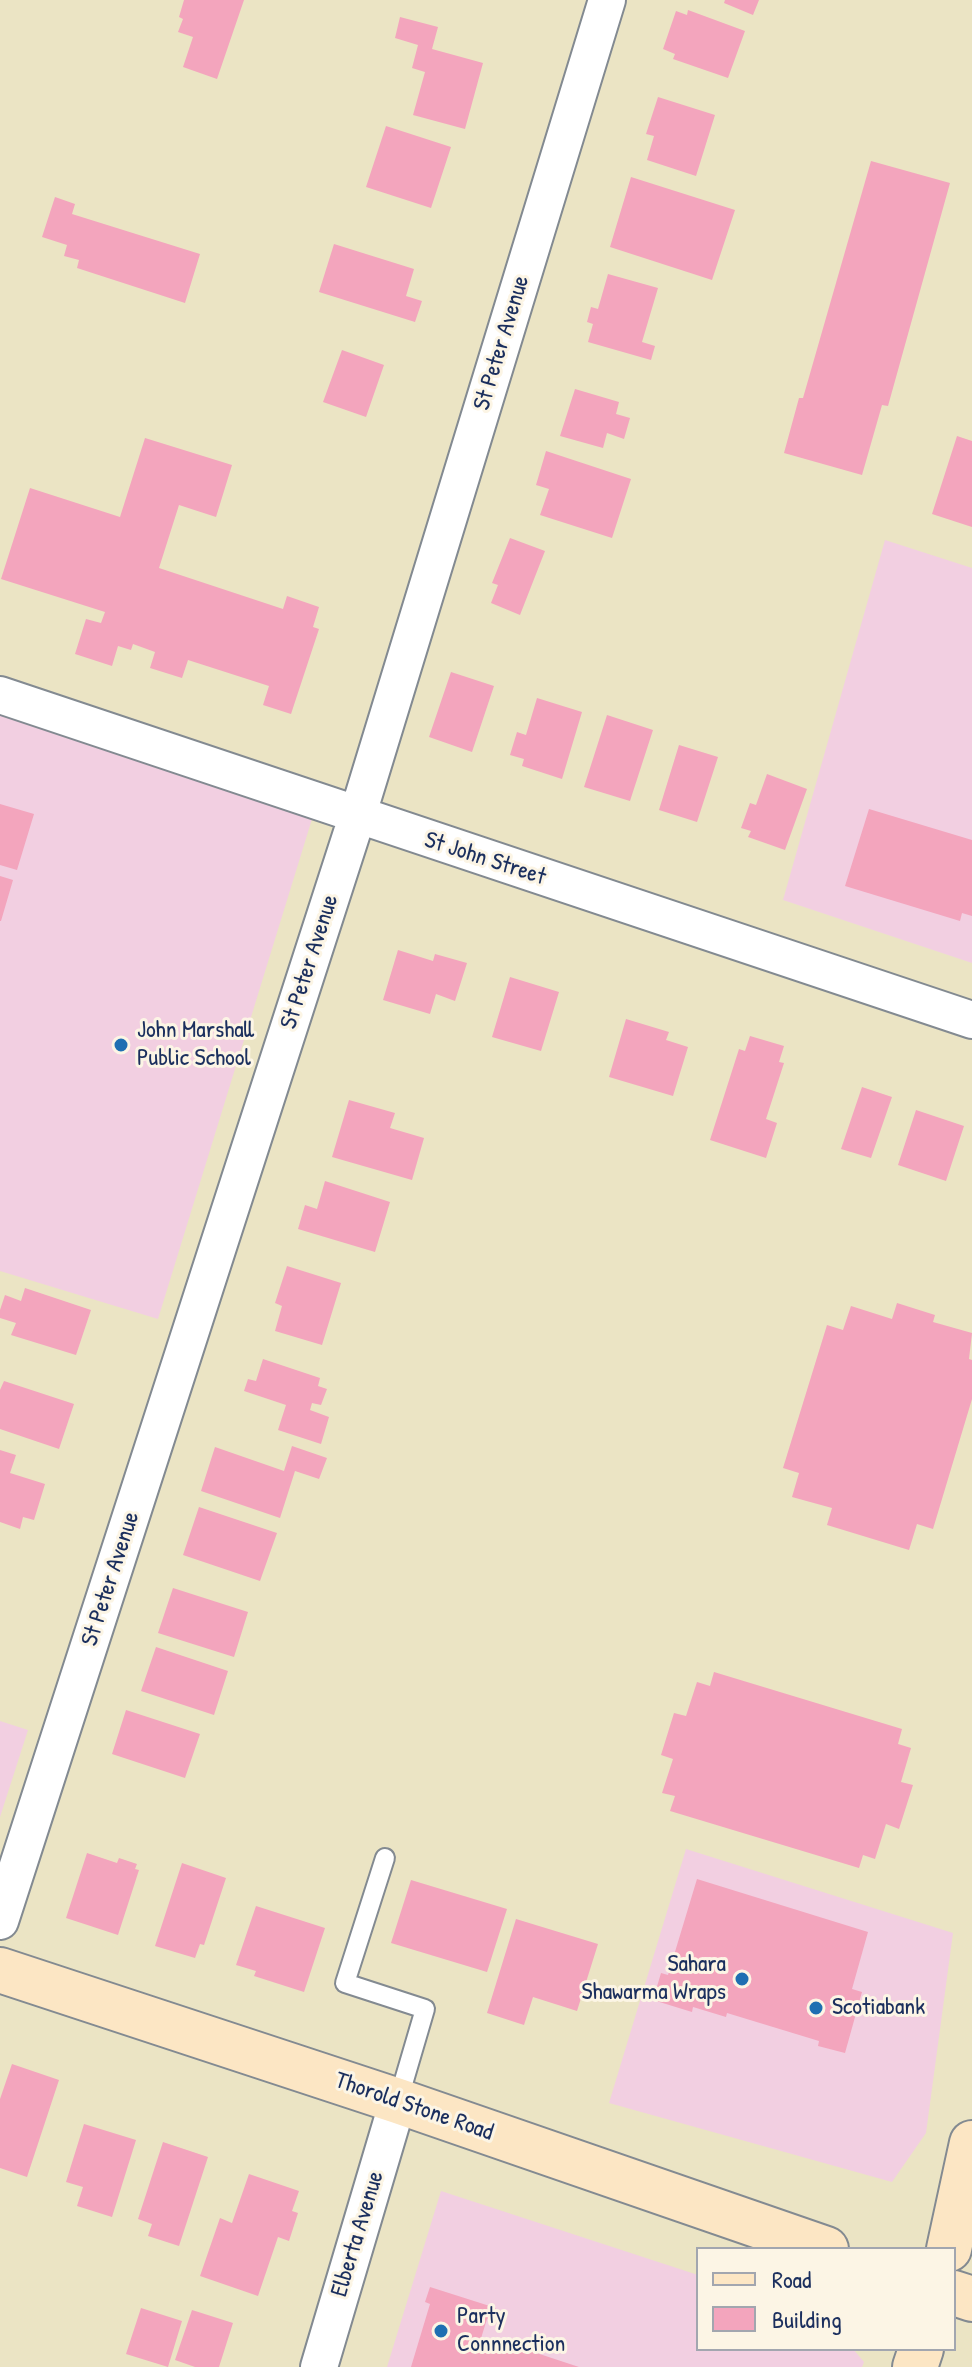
<!DOCTYPE html>
<html>
<head>
<meta charset="utf-8">
<style>
  body { margin:0 }
  #map { position:relative; width:972px; height:2367px; overflow:hidden; background:#ebe4c4; font-family:"Patrick Hand",sans-serif }
  canvas { display:block }
  .legend { position:absolute; left:696px; top:2247px; width:260px; height:104px; box-sizing:border-box; background:#fcf5e5; border:2px solid #a2a6af; margin:0; padding:10px 14px; list-style:none; font-size:24px; color:#1b2f5e }
  .legend li { display:flex; align-items:center; gap:16px; height:40px }
  .legend b { width:40px; border:2px solid #a2a6af }
</style>
</head>
<body>
<div id="map">
<canvas width="972" height="2367"></canvas>
<ul class="legend">
<li><b style="height:10px;background:#fce6c4"></b>Road</li>
<li><b style="height:22px;background:#f3a5bd"></b>Building</li>
</ul>
</div>
<script>
const ctx = document.querySelector('canvas').getContext('2d');
ctx.lineJoin = 'round';
function fill(path, color) { ctx.fillStyle = color; ctx.fill(path, 'evenodd'); }
const toPath = rows => new Path2D(rows.map(r => 'M' + r).join(''));
function stroke(path, color, width, dash) { ctx.strokeStyle = color; ctx.lineWidth = width; ctx.lineCap = dash ? 'butt' : 'round'; ctx.setLineDash(dash || []); ctx.stroke(path); }
function write(font, color, halo, rows, align = 'center') {
  ctx.font = font + ' "Patrick Hand",sans-serif'; ctx.lineWidth = 6; ctx.setLineDash([]); ctx.textBaseline = 'middle'; ctx.strokeStyle = halo; ctx.fillStyle = color; for (const [text, x, y, turn = 0] of rows) {
    ctx.save(); ctx.translate(x, y); ctx.rotate((+turn || 0) * Math.PI / 180); ctx.textAlign = isNaN(turn) ? turn : align; if (halo) ctx.strokeText(text, 0, 0); ctx.fillText(text, 0, 0); ctx.restore();
  }
}
fill(toPath([
  [885,540,972,568,972,963,783,900],
  [0,713,312,819,158,1319,0,1271],
  [0,1721,28,1730,0,1817],
  [686,1849,953,1933,926,2133,892,2182,609,2103],
  [441,2191,698,2275,698,2349,853,2349,864,2362,862,2367,387,2367]
]), '#f2cfe1');
fill(toPath([
  [184,0,244,0,217,79,183,67,193,37,178,32,183,19,179,17],
  [725,0,759,0,753,15,724,3],
  [688,10,745,31,728,78,673,59,675,54,663,49,676,11,687,15],
  [400,17,438,27,432,49,483,63,465,129,413,115,425,72,412,68,418,45,395,38],
  [658,97,715,115,696,176,647,160,654,136,646,134],
  [386,126,451,147,431,208,366,187],
  [871,161,950,183,888,406,882,405,862,475,784,453,799,398,803,398],
  [631,177,735,210,712,280,610,247],
  [55,197,75,204,72,214,200,254,185,303,77,268,79,260,64,256,67,245,42,237],
  [334,244,414,269,406,296,422,301,415,322,319,292],
  [608,274,658,288,642,342,655,346,651,360,588,342,593,324,587,322,591,307,598,309],
  [342,350,384,365,366,417,323,402],
  [575,389,619,402,616,414,630,418,624,439,607,433,603,448,560,436],
  [957,436,972,441,972,527,932,514],
  [145,438,232,465,216,517,179,505,159,568,283,609,287,596,319,607,313,627,319,629,291,714,263,705,269,686,188,660,182,678,150,668,155,652,133,644,131,650,118,646,112,666,75,654,86,619,101,623,105,612,1,579,30,488,120,517],
  [546,451,631,479,612,538,540,515,549,489,536,485],
  [510,538,545,551,520,615,491,603,498,585,492,583],
  [451,672,494,686,472,752,429,737],
  [537,698,582,712,562,779,522,766,524,759,510,755,517,732,526,735],
  [607,715,653,730,630,801,584,787],
  [679,745,718,757,697,822,659,810],
  [767,774,807,789,785,850,748,837,751,831,741,828,750,803,756,805],
  [0,804,34,814,17,870,0,865],
  [869,809,972,840,972,916,962,913,960,921,845,886],
  [0,876,13,880,1,921,0,921],
  [398,950,433,961,435,954,467,963,455,1001,436,994,430,1014,383,1000],
  [510,977,559,992,541,1051,492,1037],
  [626,1019,669,1032,666,1040,688,1047,673,1096,609,1077],
  [750,1036,784,1046,779,1062,784,1063,766,1119,777,1123,766,1158,710,1140,739,1049,745,1051],
  [862,1087,892,1097,871,1158,841,1149],
  [349,1100,395,1113,390,1128,424,1138,412,1180,332,1157],
  [916,1110,964,1126,946,1181,898,1165],
  [325,1181,390,1202,375,1252,298,1229,305,1205,317,1209],
  [287,1266,341,1283,322,1345,275,1331,282,1306,275,1303],
  [25,1288,91,1310,76,1355,11,1335,16,1323,0,1318,0,1310,5,1295,21,1301],
  [897,1303,935,1315,933,1322,972,1333,969,1359,972,1360,972,1399,933,1529,917,1524,909,1550,827,1525,832,1508,792,1497,799,1473,783,1468,827,1325,843,1330,851,1306,892,1319],
  [263,1359,320,1378,318,1386,327,1389,321,1405,312,1403,310,1410,329,1417,321,1444,278,1430,286,1405,244,1391,248,1379,256,1381],
  [4,1381,74,1404,59,1449,0,1429,0,1390],
  [292,1446,327,1458,319,1479,295,1471,280,1518,201,1491,215,1447,284,1471],
  [0,1450,16,1455,10,1473,45,1484,34,1520,23,1517,20,1529,0,1522],
  [199,1507,277,1533,260,1581,183,1555],
  [173,1588,248,1612,234,1657,158,1633],
  [156,1647,228,1671,214,1715,141,1691],
  [714,1672,902,1729,898,1744,911,1748,901,1782,913,1785,899,1829,886,1824,875,1859,863,1855,859,1868,670,1811,675,1796,662,1793,673,1759,661,1755,674,1713,686,1716,697,1682,710,1686],
  [126,1710,200,1734,185,1778,112,1754],
  [87,1853,117,1863,119,1858,137,1864,135,1869,139,1870,118,1935,66,1918],
  [182,1863,226,1878,204,1945,200,1944,195,1958,155,1946],
  [697,1879,868,1932,852,1989,862,1992,845,2053,818,2046,819,2041,727,2013,726,2017,693,2007,692,2012,653,2000,661,1973,668,1975],
  [411,1880,507,1909,487,1972,391,1943],
  [256,1906,325,1928,304,1992,254,1976,256,1971,236,1965],
  [516,1919,598,1944,577,2011,533,1997,524,2025,487,2013],
  [12,2064,59,2080,27,2177,0,2168,0,2099],
  [84,2124,136,2140,112,2217,77,2206,83,2187,66,2182],
  [163,2142,208,2157,179,2246,148,2236,152,2224,138,2219],
  [249,2174,299,2191,292,2211,298,2213,289,2241,278,2237,258,2296,200,2276,220,2218,232,2223],
  [430,2287,496,2308,492,2321,487,2319,478,2348,488,2351,491,2338,579,2367,411,2367,430,2304,425,2302],
  [141,2308,182,2321,168,2367,126,2354],
  [192,2310,233,2323,219,2367,195,2367,175,2360]
]), '#f3a5bd');
const service = toPath([
  [385,1858,345,1983,425,2009,398,2101]
]);
const minor = toPath([
  [0,695,972,1020],
  [0,1921,357,817,607,0],
  [319,2367,398,2101]
]);
const secondary = toPath([
  [0,1970,398,2101,826,2249],
  [949,2249,972,2143],
  [954,2293,972,2299],
  [915,2367,921,2349]
]);
stroke(service, '#838a91', 22);
stroke(minor, '#838a91', 40);
stroke(secondary, '#838a91', 48);
stroke(service, '#fff', 18);
stroke(minor, '#fff', 36);
stroke(secondary, '#fce6c4', 44);
for (const [x, y, r, color] of [
  [121,1045,8,"#1f6fb2"],
  [742,1979,8,"#1f6fb2"],
  [816,2008,8,"#1f6fb2"],
  [441,2331,8,"#1f6fb2"]
]) { const dot = new Path2D(); dot.arc(x, y, r, 0, 2 * Math.PI); ctx.fillStyle = color; ctx.fill(dot); stroke(dot, '#fcf5e5', 3); }
write('24px', '#1b2f5e', '#fcf5e5', [
  ["St Peter Avenue",502,343,-73],
  ["St John Street",485,859,18],
  ["St Peter Avenue",310,962,-72],
  ["St Peter Avenue",111,1579,-72],
  ["Thorold Stone Road",414,2107,19],
  ["Elberta Avenue",358,2234,-73]
]);
write('24px', '#1b2f5e', '#fcf5e5', [
  ["John Marshall",137,1031],
  ["Public School",137,1059],
  ["Sahara",726,1965,"right"],
  ["Shawarma Wraps",726,1993,"right"],
  ["Scotiabank",832,2008],
  ["Party",457,2317],
  ["Connnection",457,2345]
], 'left');
</script>
</body>
</html>
